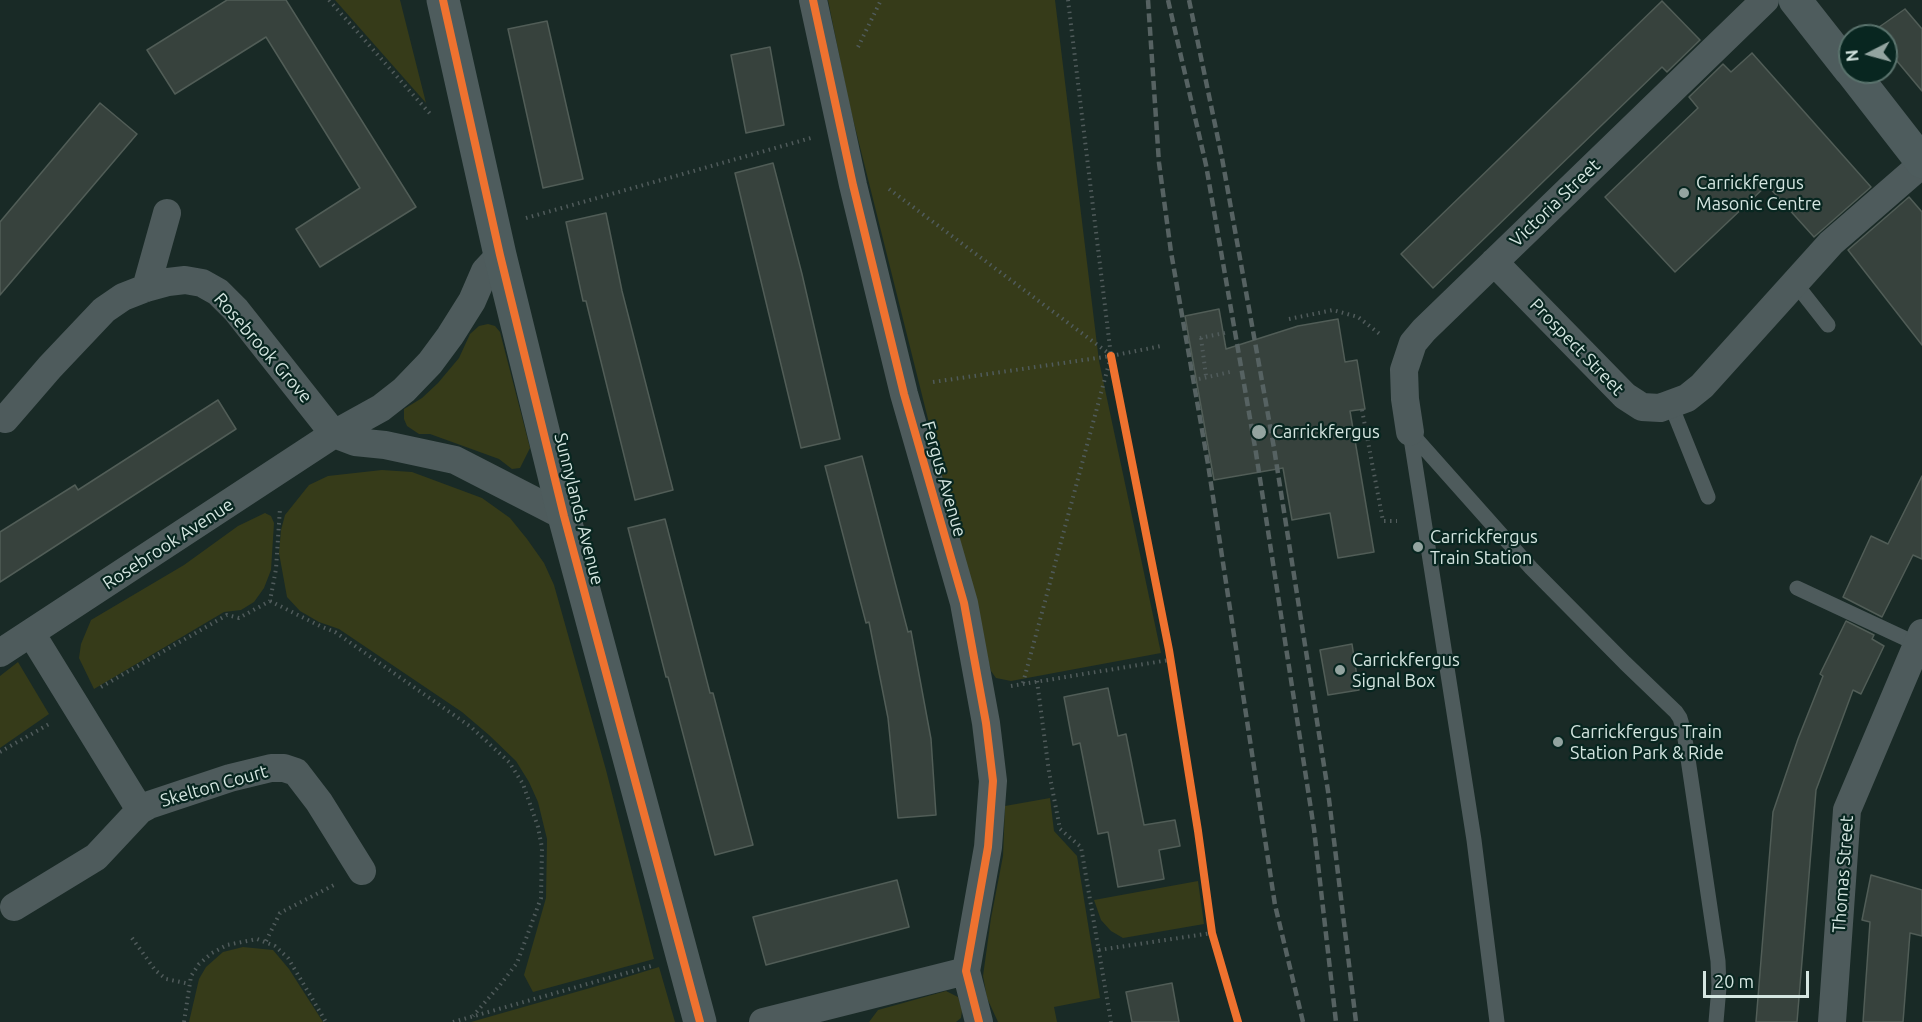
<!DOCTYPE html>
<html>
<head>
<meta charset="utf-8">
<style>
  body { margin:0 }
  #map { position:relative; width:1922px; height:1022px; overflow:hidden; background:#192a26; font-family:Ubuntu,sans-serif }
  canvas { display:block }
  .north { position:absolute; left:1838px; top:24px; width:60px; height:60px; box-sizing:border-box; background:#082620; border:2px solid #5a736d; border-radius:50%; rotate:264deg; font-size:16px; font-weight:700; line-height:24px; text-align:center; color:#d5e6e1 }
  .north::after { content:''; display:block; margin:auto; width:21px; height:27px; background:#93a4a0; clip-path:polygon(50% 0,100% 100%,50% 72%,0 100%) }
  .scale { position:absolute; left:1703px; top:971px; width:106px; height:27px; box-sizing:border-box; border:3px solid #d5e6e1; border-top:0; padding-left:8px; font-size:18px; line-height:21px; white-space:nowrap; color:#d5e6e1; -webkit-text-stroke:4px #082620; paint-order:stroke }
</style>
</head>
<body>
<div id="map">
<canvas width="1922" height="1022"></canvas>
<div class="north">N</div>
<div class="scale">20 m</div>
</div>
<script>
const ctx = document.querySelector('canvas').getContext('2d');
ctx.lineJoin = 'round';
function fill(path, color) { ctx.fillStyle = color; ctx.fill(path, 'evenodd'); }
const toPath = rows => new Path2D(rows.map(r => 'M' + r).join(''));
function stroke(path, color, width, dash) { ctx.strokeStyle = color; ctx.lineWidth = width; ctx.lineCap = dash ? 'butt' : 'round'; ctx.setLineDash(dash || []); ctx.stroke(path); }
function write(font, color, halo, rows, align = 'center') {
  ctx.font = font + ' Ubuntu,sans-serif'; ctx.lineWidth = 4.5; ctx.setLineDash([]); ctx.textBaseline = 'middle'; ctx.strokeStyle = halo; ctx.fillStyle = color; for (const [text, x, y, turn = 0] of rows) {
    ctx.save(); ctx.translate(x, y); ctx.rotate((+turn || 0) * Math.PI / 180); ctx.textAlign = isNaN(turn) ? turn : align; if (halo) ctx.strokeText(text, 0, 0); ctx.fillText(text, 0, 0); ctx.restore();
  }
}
fill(toPath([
  [335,0,400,0,426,103],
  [828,0,1055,0,1099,361,1161,653,1011,681,996,678,991,671,848,99],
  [488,324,495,326,500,332,530,448,520,468,512,469,499,459,477,451,430,434,419,434,407,426,404,419,404,409,422,398,438,383,459,358,470,334,479,326],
  [382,470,412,472,482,498,510,518,527,539,544,563,554,585,606,770,654,959,533,992,524,975,546,898,547,839,538,802,529,782,516,761,489,735,462,712,339,629,319,622,300,611,287,597,279,553,281,530,285,515,309,485,328,476],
  [265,513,271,516,274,523,271,570,264,588,254,602,241,610,224,612,94,689,79,658,81,644,91,620,184,565,238,526],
  [18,662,49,714,0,748,0,676],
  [1050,798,1054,831,1077,856,1100,998,1054,1007,1057,1022,998,1022,987,998,983,976,991,918,1003,856,1005,806],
  [1198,881,1204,924,1123,938,1111,931,1101,920,1094,900],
  [243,947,273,950,289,969,323,1022,189,1022,199,979,206,967,223,952],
  [659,967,675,1022,471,1022,604,984],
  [946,991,958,997,962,1010,961,1018,956,1022,869,1022,878,1010]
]), '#363b19');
const building = toPath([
  [227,0,286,0,416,207,320,267,296,229,360,188,266,37,175,94,147,50,227,0],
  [1662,1,1700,40,1667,72,1662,67,1433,288,1401,254,1662,1],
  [1905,9,1922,29,1922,91,1886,48,1886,36,1876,36,1872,32,1905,9],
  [547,21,583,179,543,188,508,29,547,21],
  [770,47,784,125,746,133,731,55,770,47],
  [1752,53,1871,187,1814,237,1767,185,1675,272,1605,197,1698,108,1689,97,1723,64,1731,72,1752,53],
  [100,103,137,134,0,295,0,222,100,103],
  [773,163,802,274,840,439,801,448,735,173,773,163],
  [1909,197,1922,212,1922,345,1848,250,1909,197],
  [606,213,622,291,673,490,635,500,586,301,583,301,566,222,606,213],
  [1219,309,1226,349,1298,326,1338,319,1345,362,1357,360,1365,409,1350,411,1374,552,1338,558,1330,513,1292,520,1283,468,1214,480,1185,316,1219,309],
  [218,400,236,429,0,582,0,532,75,485,78,490,218,400],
  [862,456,908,632,911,631,931,739,936,815,898,818,888,718,869,622,866,623,825,466,862,456],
  [1922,476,1922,559,1913,555,1882,617,1843,597,1871,536,1888,544,1922,476],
  [665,519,710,693,713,693,753,845,715,855,668,677,666,677,628,528,665,519],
  [1846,621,1874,635,1872,639,1884,646,1861,694,1853,690,1816,790,1797,1022,1756,1022,1773,812,1798,739,1823,676,1820,674,1846,621],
  [1352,644,1359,690,1328,695,1320,650,1352,644],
  [1108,688,1118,736,1126,734,1144,825,1175,820,1180,846,1159,850,1164,879,1118,887,1108,832,1098,834,1080,743,1073,745,1064,697,1108,688],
  [1871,875,1922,890,1922,936,1910,933,1903,1022,1863,1022,1870,922,1862,920,1871,875],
  [897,880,909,927,766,965,753,917,897,880],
  [1172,983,1179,1022,1132,1022,1126,992,1172,983]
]);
fill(building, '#37423d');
stroke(building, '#515d57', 1.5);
stroke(toPath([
  [329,0,432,116],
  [858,47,881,0],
  [889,189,1111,355],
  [526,218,811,138],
  [1289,319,1333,310,1358,317,1381,335],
  [1200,338,1229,332],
  [1201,338,1206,376],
  [1199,379,1230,372],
  [933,382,1111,356,1161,346],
  [1362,410,1383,521,1397,521],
  [270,601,320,626,335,632,471,727,509,762,523,784,538,827,542,848,541,898,517,963,500,985,473,1016],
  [1037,681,1049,772,1060,829,1081,847,1111,1022],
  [1023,683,1111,356,1068,0],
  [1011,686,1169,660],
  [101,687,227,615,239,618,270,601,276,569,280,508],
  [0,752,49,724],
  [132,938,155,970,166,979,190,984],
  [266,941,280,913,334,885],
  [1099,950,1212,933],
  [184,1022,191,976,199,964,212,953,227,945,257,939,275,946,288,958,326,1022],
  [453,1022,651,966]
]), '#505b5b', 4, [1.5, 4.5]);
stroke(toPath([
  [1795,283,1828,325],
  [1671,405,1708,497],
  [1410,432,1531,568,1625,663,1676,712,1680,718,1684,732,1718,961,1719,987,1716,1022],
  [1410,432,1474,840,1497,1022],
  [1797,588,1917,644]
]), '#4e5b5c', 15);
stroke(toPath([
  [813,0,853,185,904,394,964,603,986,723,993,781,988,847,966,971,979,1022],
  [1494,262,1625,396,1642,407,1660,408,1687,398,1702,386,1831,243,1922,164],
  [146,288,167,213],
  [5,419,50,367,104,310,123,297,146,288,168,282,185,280,202,283,218,292,236,310,334,434,355,442,385,445,455,460,564,516],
  [1410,432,1405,399,1404,370,1413,343,1424,330,1765,0],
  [31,633,140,810],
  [0,653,334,434,381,408,404,390,430,363,450,336,472,301,485,271,500,255],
  [14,907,96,857,140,810,149,805,230,778,271,768,284,768,296,772,319,802,362,871],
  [763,1022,966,971],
  [1832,1022,1847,810,1922,633]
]), '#4e5b5c', 28);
stroke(toPath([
  [443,0,500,255,564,516,700,1022],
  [1795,0,1850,70],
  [1852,72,1922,162]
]), '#4e5c5d', 33);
stroke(toPath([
  [1148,0,1159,163,1171,252,1208,464,1275,905,1303,1022],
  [1168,0,1206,165,1256,453,1314,829,1336,1022],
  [1189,0,1222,158,1274,448,1328,791,1356,1022]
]), '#566262', 4.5, [9, 4.5]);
stroke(toPath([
  [443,0,500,255,564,516,700,1022],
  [813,0,853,185,904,394,964,603,986,723,993,781,988,847,966,971,979,1022],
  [1111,356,1169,650,1198,831,1212,933,1238,1022]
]), '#ef722f', 8);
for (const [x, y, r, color] of [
  [1684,193,6,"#93a4a0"],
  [1259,432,8,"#93a4a0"],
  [1418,547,6,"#93a4a0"],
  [1340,670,6,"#93a4a0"],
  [1558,742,6,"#93a4a0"]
]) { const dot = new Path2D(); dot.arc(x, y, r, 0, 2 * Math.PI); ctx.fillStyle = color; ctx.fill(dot); stroke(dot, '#082620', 2); }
write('18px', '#d5e6e1', '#082620', [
  ["Carrickfergus",1696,183],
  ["Masonic Centre",1696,204],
  ["Carrickfergus",1272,432],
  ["Carrickfergus",1430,537],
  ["Train Station",1430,558],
  ["Carrickfergus",1352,660],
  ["Signal Box",1352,681],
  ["Carrickfergus Train",1570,732],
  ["Station Park & Ride",1570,753]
], 'left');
write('18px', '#d5e6e1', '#082620', [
  ["Victoria Street",1555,203,-44],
  ["Prospect Street",1577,347,46],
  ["Rosebrook Grove",263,348,49],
  ["Fergus Avenue",944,479,74],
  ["Sunnylands Avenue",579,509,76],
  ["Rosebrook Avenue",168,544,-33],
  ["Skelton Court",214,786,-16],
  ["Thomas Street",1843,874,-86]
]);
</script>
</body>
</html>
